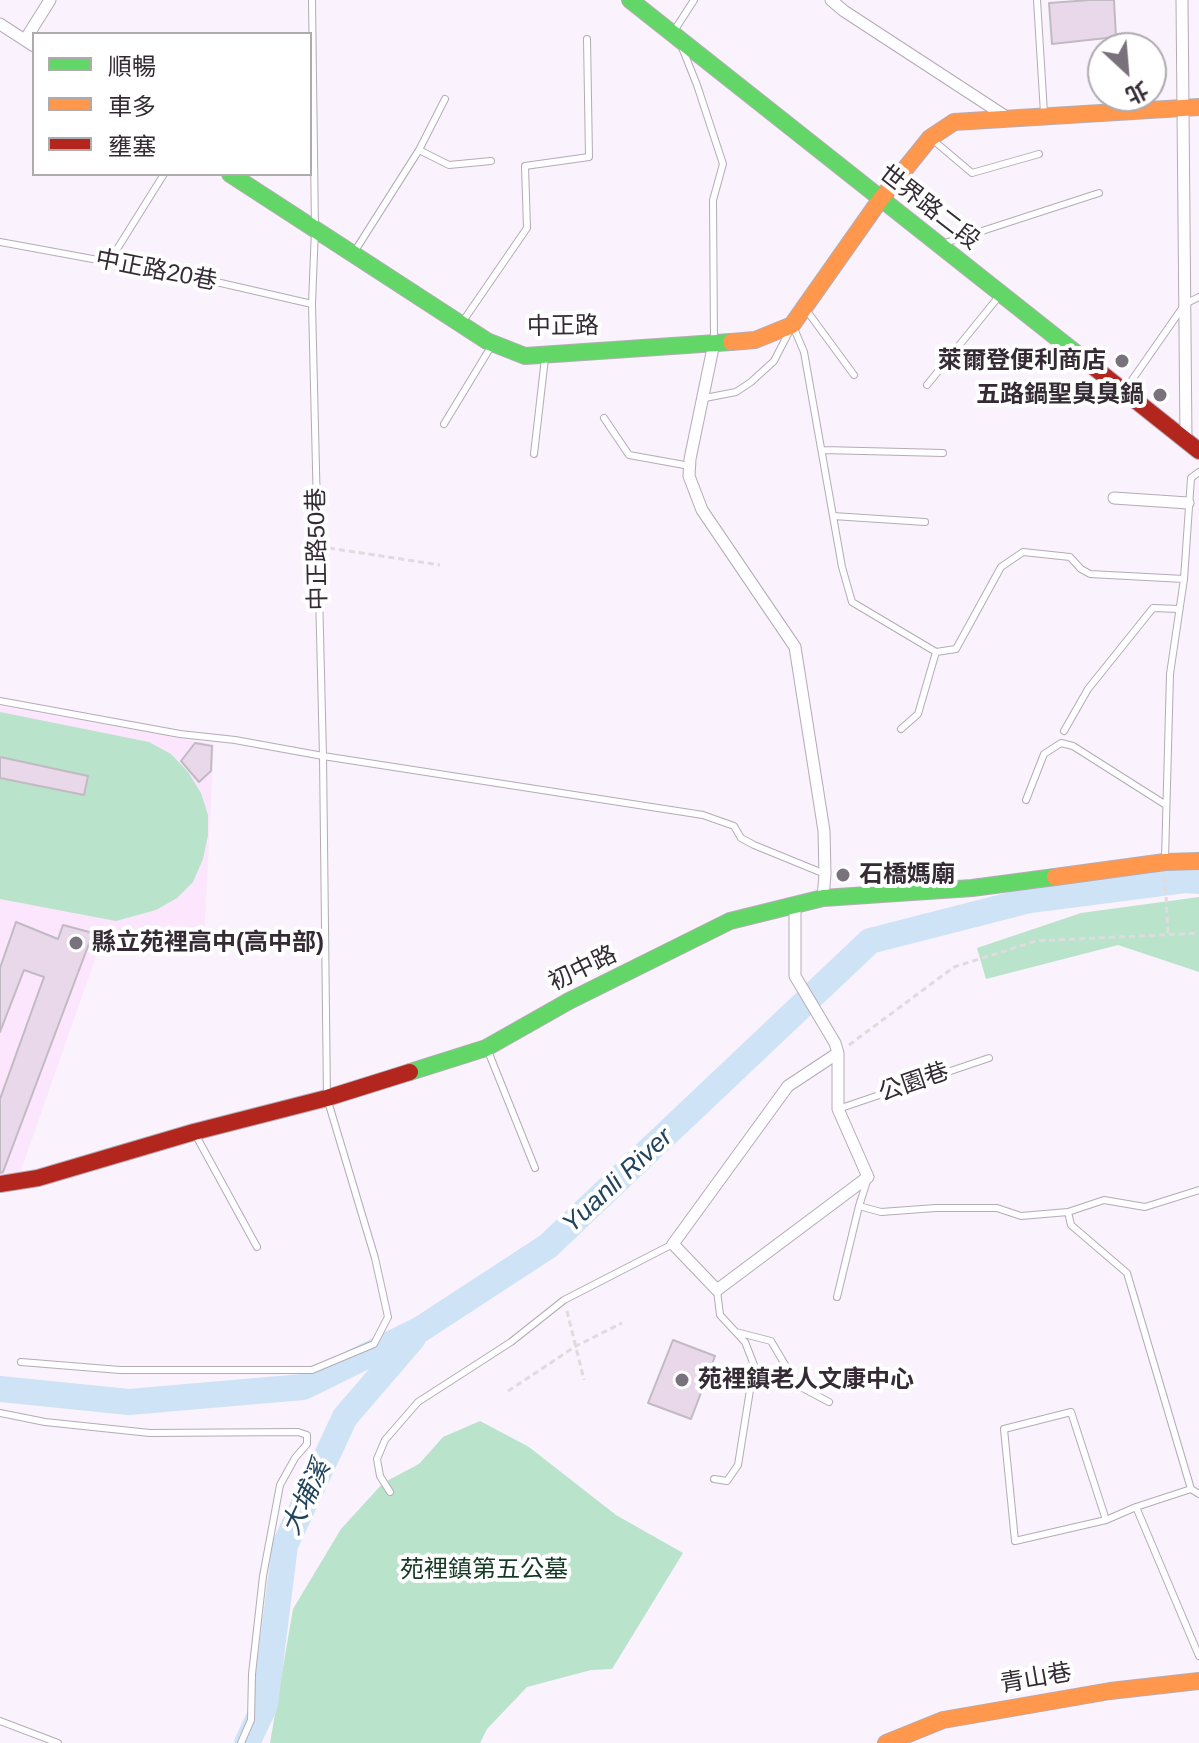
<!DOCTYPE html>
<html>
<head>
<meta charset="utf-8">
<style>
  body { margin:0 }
  #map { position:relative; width:1199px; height:1743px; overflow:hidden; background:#faf2fc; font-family:Helvetica,"Noto Sans TC",sans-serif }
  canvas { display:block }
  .legend { position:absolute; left:32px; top:32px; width:280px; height:144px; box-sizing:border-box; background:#fff; border:2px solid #aeaaae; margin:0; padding:10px 14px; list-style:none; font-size:24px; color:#342b35 }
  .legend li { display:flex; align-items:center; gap:16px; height:40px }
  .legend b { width:40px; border:2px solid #aeaaae }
  .north { position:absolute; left:1087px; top:32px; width:80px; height:80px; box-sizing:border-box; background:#fff; border:2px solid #aeaaae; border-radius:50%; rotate:154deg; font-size:22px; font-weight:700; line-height:32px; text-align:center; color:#342b35 }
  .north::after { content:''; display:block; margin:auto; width:28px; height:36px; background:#79717b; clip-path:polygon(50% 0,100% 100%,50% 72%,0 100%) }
</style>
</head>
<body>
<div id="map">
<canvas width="1199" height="1743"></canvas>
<ul class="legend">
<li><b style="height:10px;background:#63d668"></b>順暢</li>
<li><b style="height:10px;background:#ff974d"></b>車多</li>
<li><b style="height:10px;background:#b3261e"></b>壅塞</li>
</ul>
<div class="north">北</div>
</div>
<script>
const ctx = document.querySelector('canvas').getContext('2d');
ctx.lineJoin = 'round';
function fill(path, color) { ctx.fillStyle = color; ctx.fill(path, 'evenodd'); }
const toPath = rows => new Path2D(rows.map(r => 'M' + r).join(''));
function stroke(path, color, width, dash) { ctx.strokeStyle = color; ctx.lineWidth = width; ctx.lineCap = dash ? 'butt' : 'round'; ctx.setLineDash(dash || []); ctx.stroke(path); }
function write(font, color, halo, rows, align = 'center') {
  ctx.font = font + ' Helvetica,"Noto Sans TC",sans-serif'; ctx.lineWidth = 8; ctx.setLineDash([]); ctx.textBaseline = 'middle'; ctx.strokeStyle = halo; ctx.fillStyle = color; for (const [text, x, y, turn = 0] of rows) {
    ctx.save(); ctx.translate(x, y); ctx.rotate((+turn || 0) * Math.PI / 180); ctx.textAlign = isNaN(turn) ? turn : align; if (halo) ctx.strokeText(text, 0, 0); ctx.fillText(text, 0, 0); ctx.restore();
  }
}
fill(toPath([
  [0,706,214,744,204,941,100,945,20,1173,0,1178]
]), '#fbe6fd');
fill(toPath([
  [0,712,149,742,171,754,188,772,201,793,208,815,208,835,203,859,193,882,177,898,156,910,116,921,0,899],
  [1199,897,1199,972,1118,945,986,979,977,948,1081,913],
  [480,1421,529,1447,616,1515,683,1553,612,1669,591,1670,527,1687,487,1729,480,1743,270,1743,293,1609,341,1529,383,1483,419,1464,443,1437]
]), '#b9e3ca');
stroke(toPath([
  [0,1389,129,1402,303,1387,421,1329,548,1246,870,941,1030,900,1185,880,1199,881],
  [247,1743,265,1705,285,1545,345,1417,413,1338]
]), '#cfe3f6', 26);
const building = toPath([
  [1090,0,1114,0,1116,37,1052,44,1049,3,1090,0],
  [195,743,212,746,211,771,199,782,181,761,195,743],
  [0,757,88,776,84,795,0,778,0,757],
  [16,922,58,939,63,925,93,933,3,1172,0,1173,0,1099,44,977,24,970,0,1032,0,968,16,922],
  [673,1340,715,1356,691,1419,648,1403,673,1340]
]);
fill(building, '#e8d8ea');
stroke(building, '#c2bac3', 2);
const lane = toPath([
  [1037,0,1044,113],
  [674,31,694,0],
  [681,45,697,85,723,164,713,200,714,341],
  [933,140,972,173,1039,154],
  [419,150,449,165,491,161],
  [0,242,212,281,312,304],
  [942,244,1099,193],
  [353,254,419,150,445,99],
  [109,262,164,174],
  [807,311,854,375],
  [461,324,527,228,525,166,589,157,587,39],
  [793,326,804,352,842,567,852,602,936,652,956,649,1001,567,1023,552,1070,557,1081,569,1090,574,1184,579],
  [927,385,1000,295],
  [1125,390,1185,304,1199,297],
  [705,398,736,392,751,382,774,361,791,328],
  [604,418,629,455,690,466],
  [444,424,492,345],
  [823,450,943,453],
  [534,454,545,358],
  [833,516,925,522],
  [0,701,180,734,235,740,323,756,703,815,734,826,741,838,754,845,825,874],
  [901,729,918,714,936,652],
  [1064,731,1088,689,1153,608,1179,609],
  [1026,800,1044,754,1061,743,1073,746,1166,805],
  [1165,859,1170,674,1184,579,1191,478,1199,472],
  [488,1051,535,1168],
  [838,1109,989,1058],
  [194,1132,257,1247],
  [867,1181,859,1206,881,1212,936,1208,997,1208,1021,1216,1068,1212,1104,1200,1145,1207,1199,1190],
  [1068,1212,1071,1225,1127,1273,1191,1489,1199,1494],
  [837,1297,859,1206],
  [736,1332,771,1341,797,1385,829,1402],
  [21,1362,120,1370,312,1370,374,1344,388,1317,375,1258,327,1098,323,756,312,304,315,229,312,0],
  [0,1413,45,1422,150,1433,298,1432,307,1435,307,1444,295,1458,280,1485,263,1576,252,1674,251,1720,241,1743],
  [714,1479,727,1481,738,1465,754,1365,745,1342,720,1315,717,1290],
  [390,1492,380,1476,377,1459,385,1440,418,1402,511,1342,564,1300,673,1244],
  [1136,1507,1191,1489],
  [1106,1520,1071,1412,1004,1429,1015,1541,1106,1520,1136,1507,1199,1656],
  [0,1721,58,1743]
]);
const street = toPath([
  [831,0,844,11,1008,118],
  [1182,0,1186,440],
  [0,24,34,46],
  [25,40,50,0],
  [714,343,690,459,689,476,702,510,795,647,824,831,825,874,823,898],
  [1114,498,1188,503],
  [795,905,795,976,835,1043,838,1053,838,1109,868,1177,717,1290,673,1244,788,1086,838,1053]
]);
const fast = toPath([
  [630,0,1081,357],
  [230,174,487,341,525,356,731,342],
  [410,1072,486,1048,569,1001,730,921,823,898,972,888,1055,877]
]);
const slow = toPath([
  [731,342,755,340,792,325,880,200,930,138,954,122,1199,107],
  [1055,877,1165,862,1199,861],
  [886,1743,943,1720,1110,1691,1199,1681]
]);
const jam = toPath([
  [1081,357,1199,451],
  [0,1184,38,1178,194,1132,327,1098,410,1072]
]);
stroke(lane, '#b4acb5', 8);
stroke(street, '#b4acb5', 13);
stroke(fast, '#b4acb5', 18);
stroke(slow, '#b4acb5', 18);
stroke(jam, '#b4acb5', 18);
stroke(toPath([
  [329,548,440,565],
  [1165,877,1168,933],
  [849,1045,954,967,1036,941,1199,933],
  [567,1311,584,1380],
  [508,1391,576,1346,622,1323]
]), '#dedcde', 3, [6, 4]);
stroke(lane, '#fefdff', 6);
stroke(street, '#fefdff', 11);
stroke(fast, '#63d668', 16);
stroke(slow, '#ff974d', 16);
stroke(jam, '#b3261e', 16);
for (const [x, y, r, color] of [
  [1122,361,8,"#79717b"],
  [1160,395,8,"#79717b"],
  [843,875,8,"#79717b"],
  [76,943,8,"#79717b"],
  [682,1380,8,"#79717b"]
]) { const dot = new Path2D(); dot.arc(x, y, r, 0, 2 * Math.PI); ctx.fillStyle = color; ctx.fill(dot); stroke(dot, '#fff', 3); }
write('24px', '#342b35', '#fff', [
  ["世界路二段",929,208,38],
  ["中正路20巷",156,271,11],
  ["中正路",563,327,-1],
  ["中正路50巷",318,549,-91],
  ["初中路",583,969,-26],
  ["公園巷",914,1083,-19],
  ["青山巷",1036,1679,-10]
]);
write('bold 24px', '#342b35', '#fff', [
  ["萊爾登便利商店",1106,361,"right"],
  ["五路鍋聖臭臭鍋",1144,395,"right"],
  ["石橋媽廟",859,875],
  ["縣立苑裡高中(高中部)",92,943],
  ["苑裡鎮老人文康中心",698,1380]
], 'left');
write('24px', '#143924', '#fff', [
  ["苑裡鎮第五公墓",484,1570]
]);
write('italic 26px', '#21445c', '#fff', [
  ["Yuanli River",618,1181,-43],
  ["大埔溪",307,1498,-65]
]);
</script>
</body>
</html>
